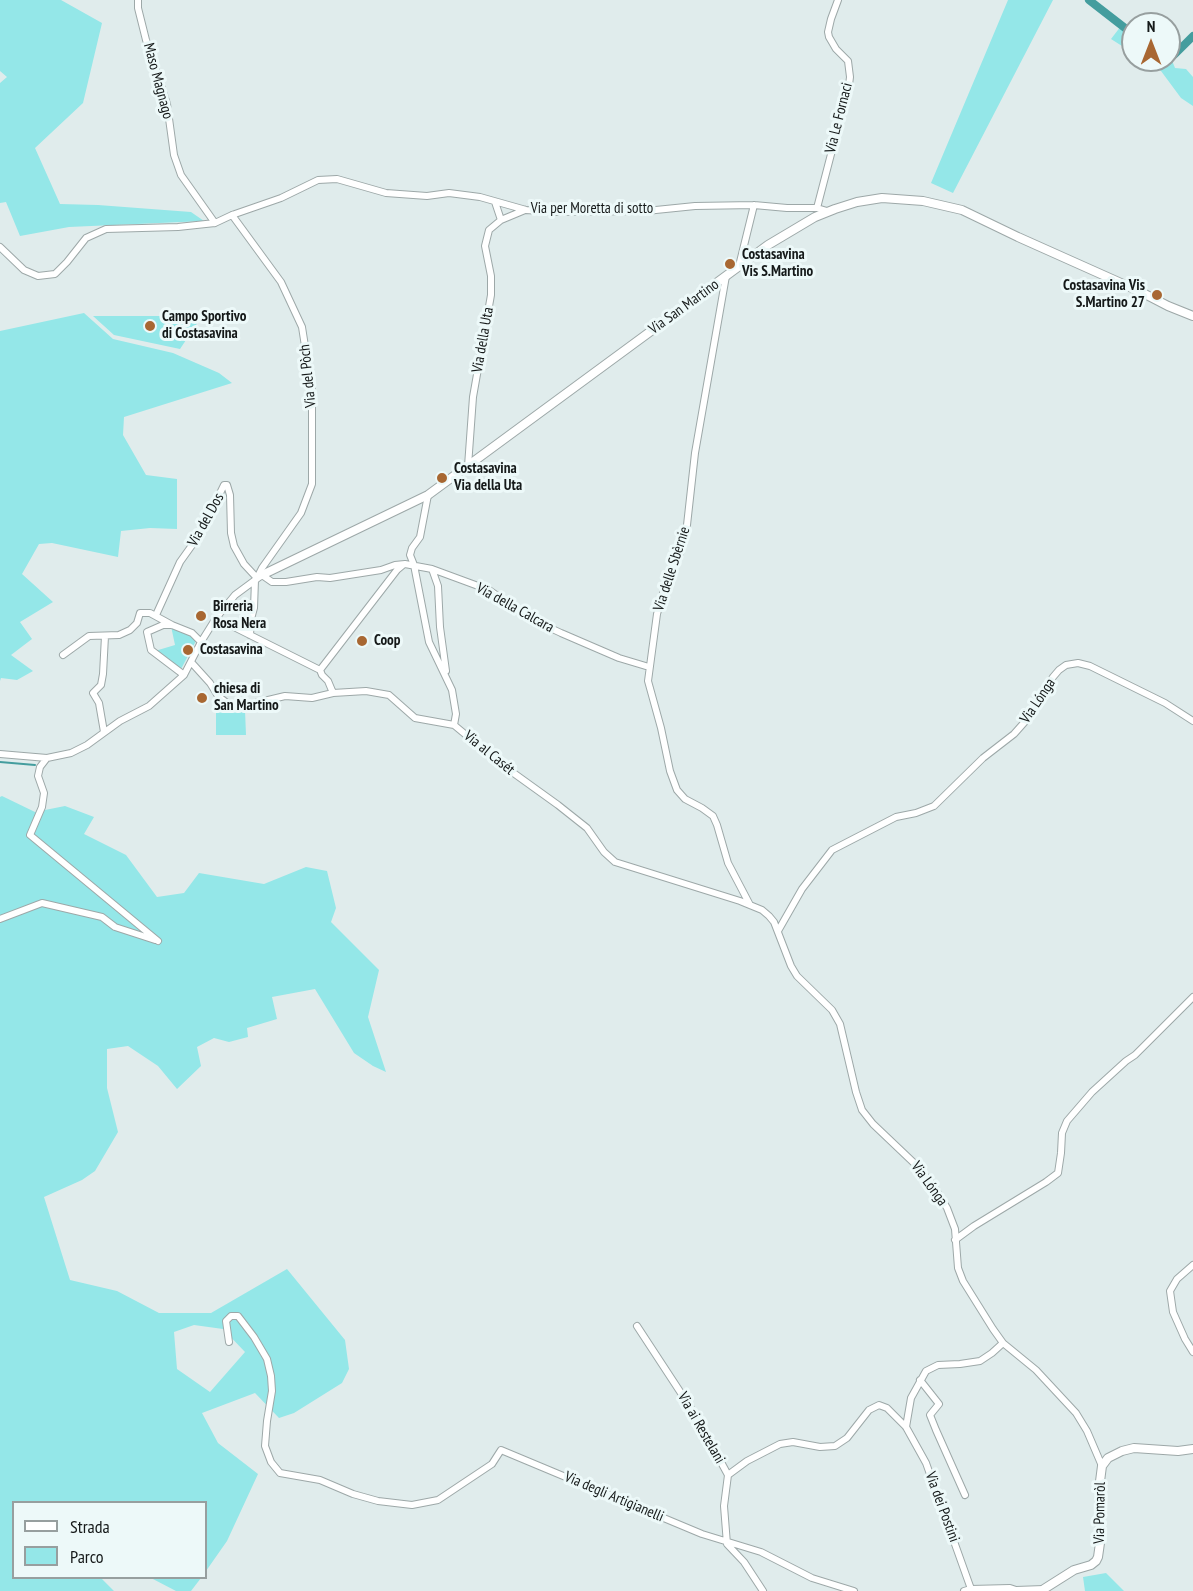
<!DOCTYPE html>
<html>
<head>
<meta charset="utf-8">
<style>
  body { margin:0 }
  #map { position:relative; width:1193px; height:1591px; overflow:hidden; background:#e0ecec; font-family:"PT Sans Narrow",sans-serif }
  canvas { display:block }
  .legend { position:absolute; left:12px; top:1501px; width:195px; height:78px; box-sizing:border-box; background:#edf9f9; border:2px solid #979f9f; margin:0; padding:8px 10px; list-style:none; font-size:18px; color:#151919 }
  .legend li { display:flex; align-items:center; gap:12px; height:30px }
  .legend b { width:30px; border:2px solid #979f9f }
  .north { position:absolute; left:1121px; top:12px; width:60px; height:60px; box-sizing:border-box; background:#edf9f9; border:2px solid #979f9f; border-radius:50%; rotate:0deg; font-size:16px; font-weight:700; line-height:24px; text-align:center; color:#151919 }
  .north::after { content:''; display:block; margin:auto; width:21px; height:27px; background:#a86732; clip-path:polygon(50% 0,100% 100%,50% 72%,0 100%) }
</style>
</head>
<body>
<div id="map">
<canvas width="1193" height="1591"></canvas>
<ul class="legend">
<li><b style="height:8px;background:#fff"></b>Strada</li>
<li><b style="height:16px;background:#94e7e8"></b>Parco</li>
</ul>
<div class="north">N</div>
</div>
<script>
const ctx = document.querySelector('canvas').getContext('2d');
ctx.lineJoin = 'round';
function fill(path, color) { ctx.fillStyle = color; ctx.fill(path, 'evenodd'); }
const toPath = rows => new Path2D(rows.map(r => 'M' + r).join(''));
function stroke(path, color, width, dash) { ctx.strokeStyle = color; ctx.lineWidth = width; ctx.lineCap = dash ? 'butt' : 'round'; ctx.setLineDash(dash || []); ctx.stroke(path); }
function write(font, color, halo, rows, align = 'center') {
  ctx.font = font + ' "PT Sans Narrow",sans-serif'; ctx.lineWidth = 6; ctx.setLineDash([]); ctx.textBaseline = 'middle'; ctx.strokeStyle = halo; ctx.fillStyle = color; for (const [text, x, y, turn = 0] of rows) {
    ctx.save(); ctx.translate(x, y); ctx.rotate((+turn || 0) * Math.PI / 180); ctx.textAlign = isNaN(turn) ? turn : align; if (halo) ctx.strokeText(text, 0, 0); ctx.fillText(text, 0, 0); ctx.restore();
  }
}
fill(toPath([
  [0,0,61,0,102,23,83,103,35,148,60,204,98,205,191,212,204,221,69,227,20,236,6,202,0,203,0,83,7,77,0,71],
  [1008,0,1053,0,953,193,931,183],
  [1121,26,1133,32,1133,53,1111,39],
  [1169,53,1175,68,1186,69,1193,77,1193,106,1181,98,1161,71,1144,60,1169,60],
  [84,313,113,339,173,353,219,373,232,383,124,417,123,435,146,475,177,479,177,529,150,528,121,531,118,557,52,543,39,544,22,574,53,602,20,622,32,639,11,655,33,671,17,680,1,678,0,681,0,331],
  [93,316,202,316,180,349,114,335],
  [171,626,197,639,180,671,155,651,175,645],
  [245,710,246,735,216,735,216,711],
  [2,796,35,812,65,806,94,817,84,834,126,855,157,897,184,893,199,873,264,884,306,867,327,871,336,908,331,922,379,970,368,1017,386,1072,373,1066,354,1053,315,989,272,997,277,1019,247,1028,248,1037,229,1042,214,1038,197,1047,201,1066,177,1089,158,1066,128,1046,107,1049,107,1088,118,1132,95,1171,82,1180,44,1197,70,1280,117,1291,159,1313,211,1313,287,1269,345,1340,349,1369,342,1383,294,1413,279,1418,255,1393,202,1413,218,1443,258,1474,227,1541,206,1571,206,1502,14,1502,14,1578,101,1578,114,1591,0,1591,0,797],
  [194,1325,223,1329,245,1352,210,1392,177,1369,174,1332],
  [1106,1573,1124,1591,1085,1591,1083,1577],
  [151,1578,201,1578,191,1591,176,1591]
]), '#94e7e8');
stroke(toPath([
  [0,762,35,765]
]), '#449d9e', 2);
stroke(toPath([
  [1089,0,1125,28,1133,32],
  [1169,52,1174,55,1193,36]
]), '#449d9e', 8);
const minor = toPath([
  [138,0,138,8,146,40,167,104,174,155,181,175,215,223],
  [495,202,501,220],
  [817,208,849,85,850,77,848,61,836,49,829,37,828,32,831,19,838,0],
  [0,247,24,270,38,276,55,274,67,262,86,238,106,229,178,227,215,223,232,215,281,198,318,180,337,179,386,193,427,196,449,193,480,197,526,210,555,212,646,211,695,206,754,205,787,208,817,208,827,211],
  [739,266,754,205],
  [726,276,695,453,687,525,681,551,664,590,657,614,648,681,661,728,670,771,677,790,685,799,702,808,713,816,717,825,728,863,750,905],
  [468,466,473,397,491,295,491,276,485,246,489,230,501,220,525,210],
  [428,495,420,537,412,548,410,555,414,565,429,642,452,690,456,714,454,725],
  [432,569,438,586,440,627,446,671],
  [156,615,180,562,200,534,224,485,227,485,230,495,231,533,234,546,244,564,257,578,262,568,301,513,312,484,312,391,302,327,281,282,232,215],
  [216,618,320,670,322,675,328,681,333,693],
  [250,635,251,619,254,608,255,580],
  [63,655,89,636,119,635,130,630,137,623,140,613,150,613,172,625],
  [191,662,210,683,218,696,227,703,235,705,243,706,285,696,312,698,333,693,366,691,389,695,415,718,454,725,501,764,558,805,587,828,604,852,615,862,740,901,762,910,769,916,774,922,791,966,797,976,832,1010,840,1024,856,1092,862,1110,873,1124,914,1163,933,1185,947,1208,955,1229,958,1268,963,1281,993,1329,1003,1343,1036,1370,1076,1413,1087,1431,1102,1466],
  [320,670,397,570,403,565],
  [184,675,151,650,147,632,163,625,172,625,192,633,201,642],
  [104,732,99,703,93,693,101,685,103,674,105,636],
  [0,754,47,758],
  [0,919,42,903,102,917,115,927,155,940],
  [778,931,802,889,832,850,896,817,916,813,934,806,983,758,1014,734,1030,716,1053,677,1059,670,1066,665,1078,663,1090,666,1165,703,1193,721],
  [158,941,30,835,42,807,44,793,38,776,40,767,47,758,71,753,87,745,120,721,149,706,184,675,201,642,216,618,235,595,262,575,272,582,286,582,317,577,330,578,381,570,395,565,405,564,432,569,489,590,531,619,561,633,619,658,649,667],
  [955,1240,974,1226,1046,1182,1058,1173,1061,1153,1062,1133,1067,1121,1092,1092,1126,1061,1135,1055,1193,997],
  [1193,1265,1177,1279,1170,1291,1173,1312,1185,1339,1193,1352],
  [637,1326,696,1416,728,1475,724,1506,727,1544,744,1562,763,1591],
  [229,1342,226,1321,231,1316,238,1316,254,1337,267,1359,271,1376,272,1391,267,1421,265,1446,271,1462,280,1473,320,1480,353,1494,378,1501,412,1505,438,1500,492,1464,501,1450,702,1534,761,1552,812,1578,854,1591],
  [920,1380,939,1404,930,1415,936,1430,965,1495],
  [906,1427,911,1398,926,1371,938,1365,960,1364,980,1361,992,1353,1003,1343],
  [728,1475,747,1461,780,1444,793,1442,820,1447,835,1446,847,1438,869,1410,879,1405,887,1408,906,1427,926,1463,971,1589],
  [964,1591,971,1589,1010,1588,1016,1590,1044,1589,1045,1591]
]);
const tertiary = toPath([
  [262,575,428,495,768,245,815,217,835,209,857,202,882,198,923,201,962,210,1018,237,1141,292,1168,306,1193,316],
  [1044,1589,1074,1570,1091,1565,1096,1561,1098,1557,1100,1543,1099,1489,1102,1466,1108,1458,1122,1451,1134,1448,1178,1451,1193,1449]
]);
stroke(minor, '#9da8a8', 8);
stroke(tertiary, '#9da8a8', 10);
stroke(minor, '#fff', 6);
stroke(tertiary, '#fff', 8);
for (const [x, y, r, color] of [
  [730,264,6,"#a86732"],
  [1157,295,6,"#a86732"],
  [150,326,6,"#a86732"],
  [442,478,6,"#a86732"],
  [201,616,6,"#a86732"],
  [362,641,6,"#a86732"],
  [188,650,6,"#a86732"],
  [202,698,6,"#a86732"]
]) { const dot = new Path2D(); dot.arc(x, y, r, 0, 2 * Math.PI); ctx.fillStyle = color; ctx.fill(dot); stroke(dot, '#edf9f9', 2); }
write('15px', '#151919', '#edf9f9', [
  ["Maso Magnago",158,81,75],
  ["Via Le Fornaci",839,118,-76],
  ["Via per Moretta di sotto",592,209],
  ["Via San Martino",684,307,-36],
  ["Via della Uta",483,340,-80],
  ["Via del Pòch",308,376,-96],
  ["Via del Dos",206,520,-61],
  ["Via delle Sbèrnie",672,569,-72],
  ["Via della Calcara",515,608,29],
  ["Via Lónga",1038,701,-56],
  ["Via al Casét",489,753,39],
  ["Via Lónga",929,1184,54],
  ["Via ai Restelani",701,1428,60],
  ["Via degli Artigianelli",614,1497,23],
  ["Via dei Postini",942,1507,70],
  ["Via Pomaròl",1100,1513,-89]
]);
write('bold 15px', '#151919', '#edf9f9', [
  ["Costasavina",742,255],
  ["Vis S.Martino",742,272],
  ["Costasavina Vis",1145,286,"right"],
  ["S.Martino 27",1145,303,"right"],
  ["Campo Sportivo",162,317],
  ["di Costasavina",162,334],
  ["Costasavina",454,469],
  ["Via della Uta",454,486],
  ["Birreria",213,607],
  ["Rosa Nera",213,624],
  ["Coop",374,641],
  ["Costasavina",200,650],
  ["chiesa di",214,689],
  ["San Martino",214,706]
], 'left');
</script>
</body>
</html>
